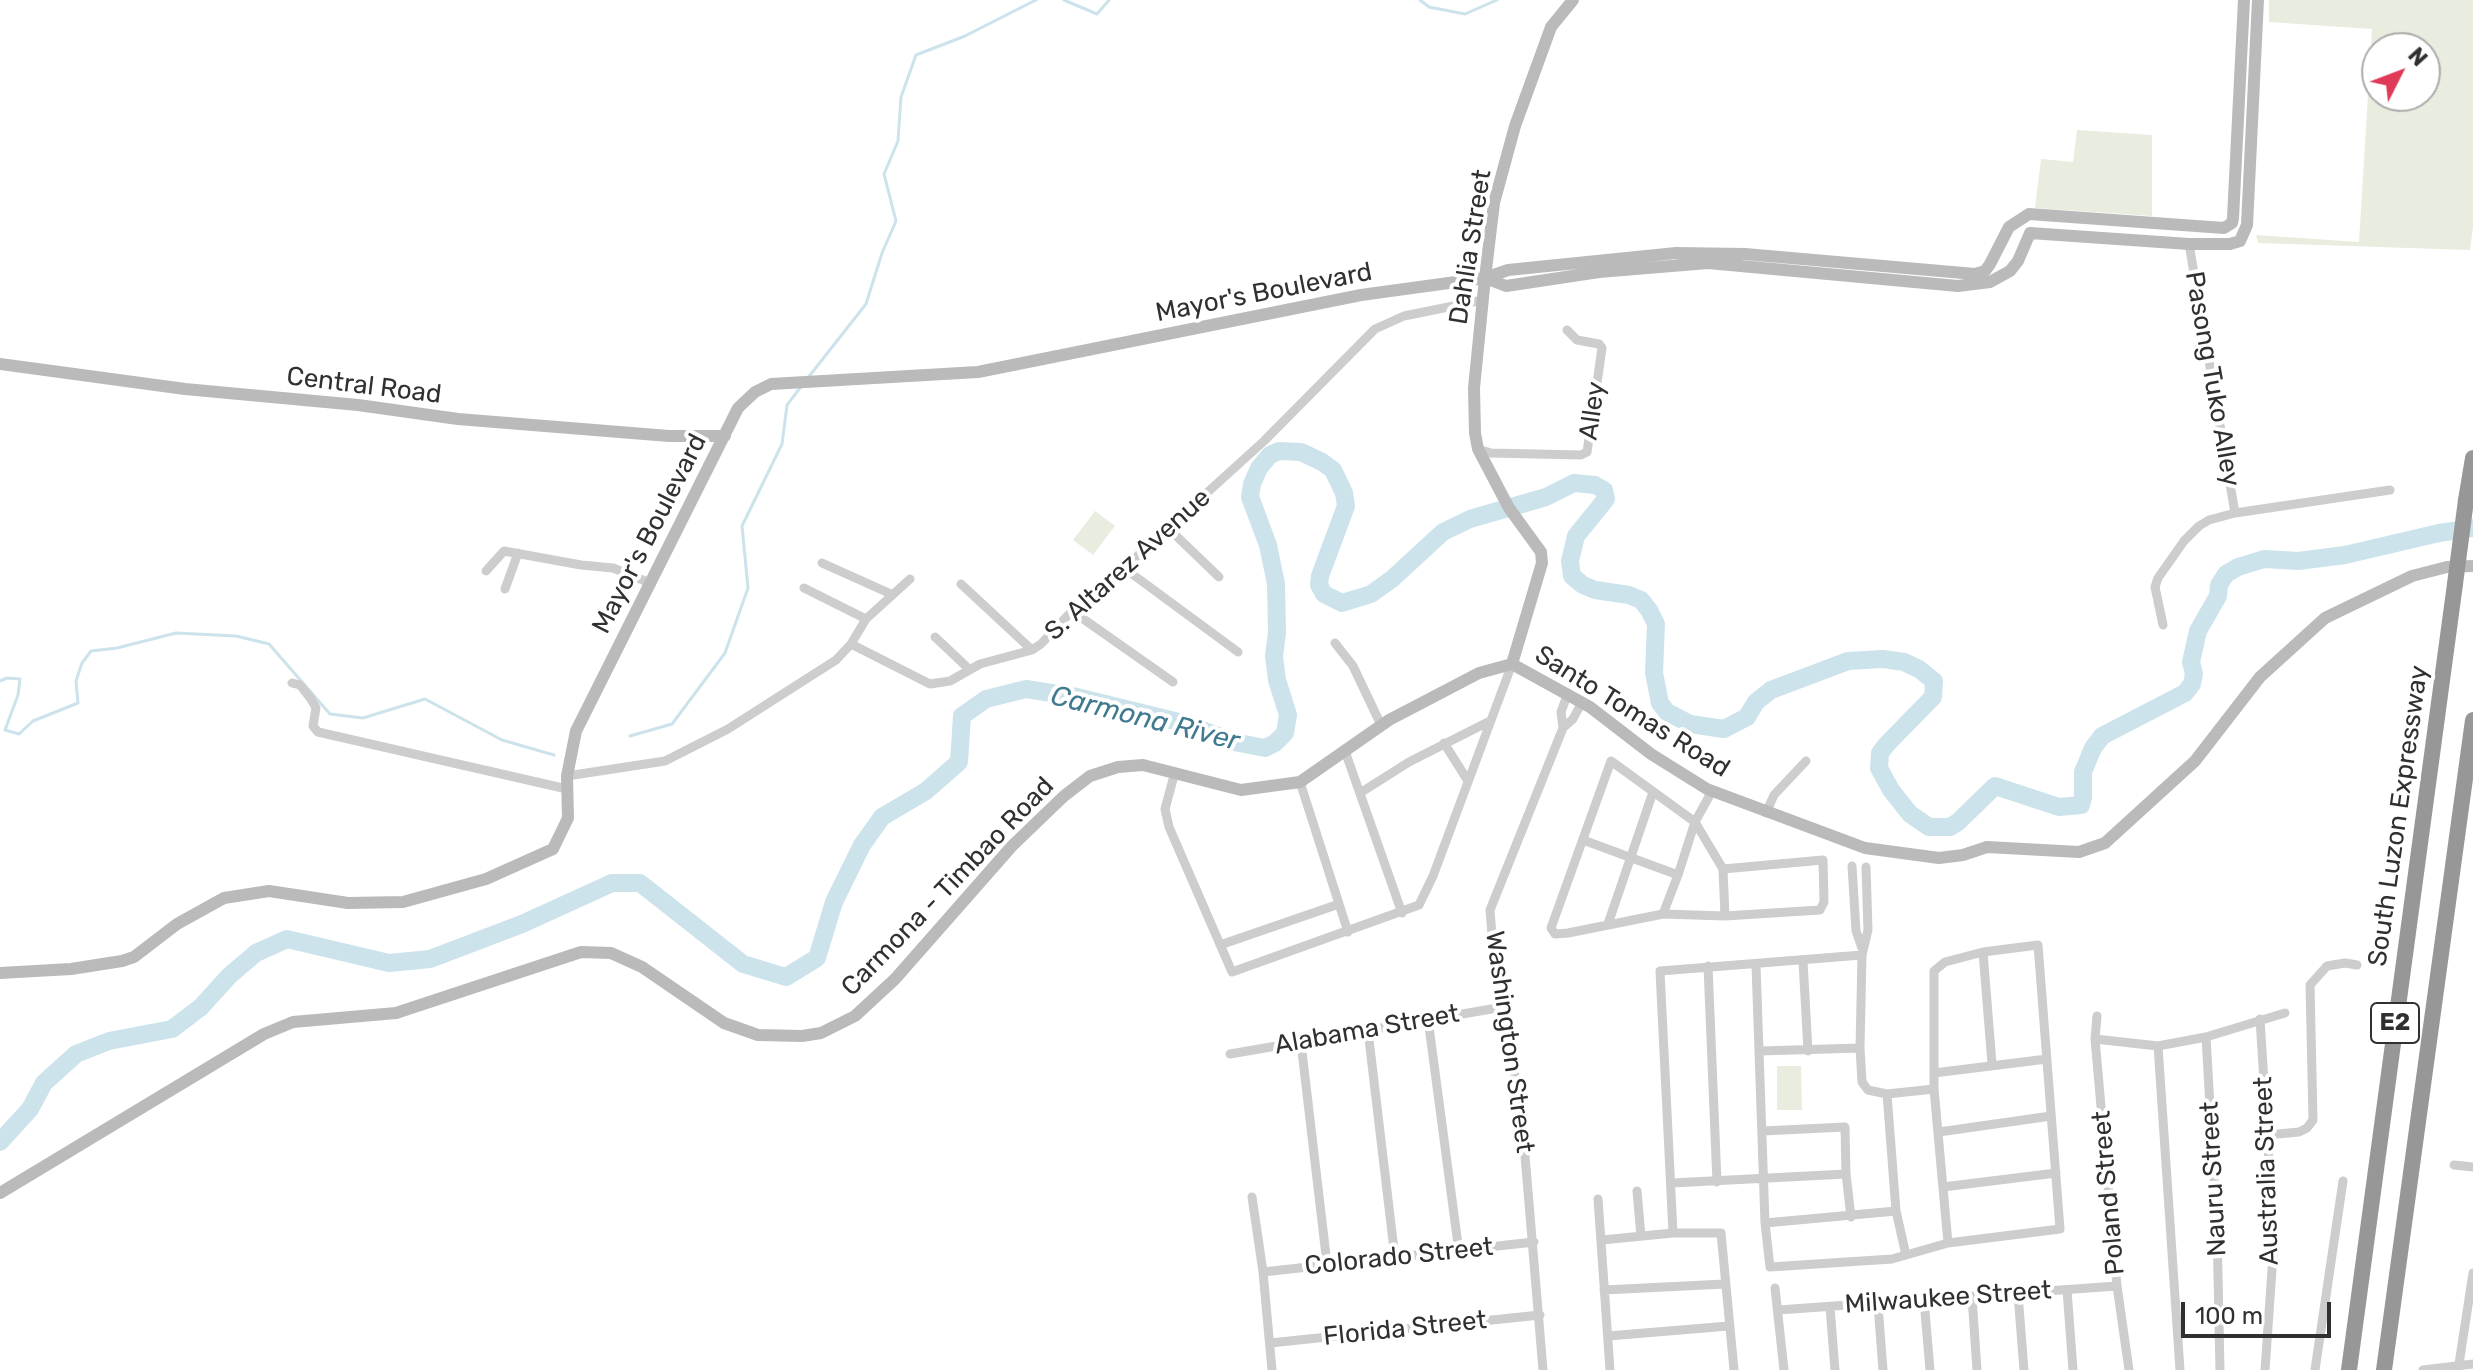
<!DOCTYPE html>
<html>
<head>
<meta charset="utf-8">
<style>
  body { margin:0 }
  #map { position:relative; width:2473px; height:1370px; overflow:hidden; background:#fff; font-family:Rubik,sans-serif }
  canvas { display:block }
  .north { position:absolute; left:2361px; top:32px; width:80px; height:80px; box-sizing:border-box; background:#fff; border:2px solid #acacac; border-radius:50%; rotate:48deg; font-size:22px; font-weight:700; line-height:32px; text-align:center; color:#303030 }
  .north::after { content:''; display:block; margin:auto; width:28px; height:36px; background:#e03a58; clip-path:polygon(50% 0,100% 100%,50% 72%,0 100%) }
  .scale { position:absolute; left:2181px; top:1302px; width:150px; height:36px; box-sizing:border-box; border:4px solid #303030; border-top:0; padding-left:10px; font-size:24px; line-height:28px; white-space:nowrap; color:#303030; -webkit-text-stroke:6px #fff; paint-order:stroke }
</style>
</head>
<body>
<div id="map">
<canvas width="2473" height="1370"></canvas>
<div class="north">N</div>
<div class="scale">100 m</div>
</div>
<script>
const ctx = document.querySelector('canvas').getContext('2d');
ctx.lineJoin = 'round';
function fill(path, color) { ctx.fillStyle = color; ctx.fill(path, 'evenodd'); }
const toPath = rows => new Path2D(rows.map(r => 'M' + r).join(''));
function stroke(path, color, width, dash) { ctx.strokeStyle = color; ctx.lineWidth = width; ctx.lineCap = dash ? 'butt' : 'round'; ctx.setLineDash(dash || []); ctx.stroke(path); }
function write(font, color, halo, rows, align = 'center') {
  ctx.font = font + ' Rubik,sans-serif'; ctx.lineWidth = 8; ctx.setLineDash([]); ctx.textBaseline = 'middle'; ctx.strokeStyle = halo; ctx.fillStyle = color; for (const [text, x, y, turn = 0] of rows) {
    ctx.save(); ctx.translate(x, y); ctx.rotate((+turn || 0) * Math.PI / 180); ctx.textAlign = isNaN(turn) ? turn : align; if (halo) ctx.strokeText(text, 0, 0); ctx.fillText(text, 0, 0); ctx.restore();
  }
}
fill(toPath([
  [2269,0,2473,0,2473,227,2470,250,2258,243,2256,235,2359,242,2372,29,2269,22],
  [2377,48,2425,48,2425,96,2377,96],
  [2077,130,2152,135,2152,216,2035,208,2041,159,2073,162],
  [1095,511,1115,526,1093,555,1073,540],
  [1777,1066,1801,1066,1802,1110,1777,1110]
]), '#e8eddf');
stroke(toPath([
  [1064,0,1097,14,1109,0],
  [1420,0,1429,7,1465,14,1497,0],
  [807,379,866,304,882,253,896,221,884,174,898,141,901,97,916,55,965,36,1036,0],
  [0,681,7,678,20,679,18,695,5,730,19,734,33,721,78,703,76,681,82,663,91,651,117,648,176,633,236,636,269,644,330,714,363,718,425,699,502,740,554,755],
  [630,736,672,724,725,653,748,588,742,526,782,444,787,405,800,388]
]), '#cce3eb', 3);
stroke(toPath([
  [0,1142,30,1109,44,1083,76,1054,109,1041,172,1029,201,1007,229,976,256,953,287,939,389,963,430,959,522,924,612,883,640,883,743,964,786,977,817,958,834,902,862,845,882,817,926,791,959,762,962,716,986,699,1026,689,1077,697,1183,723,1234,742,1265,748,1275,743,1285,733,1288,715,1277,680,1274,656,1277,633,1276,584,1268,545,1250,497,1252,484,1259,468,1270,455,1279,451,1301,452,1322,462,1333,470,1344,493,1346,506,1320,576,1319,585,1324,594,1342,603,1371,594,1392,579,1443,532,1470,519,1546,497,1574,483,1595,485,1604,490,1606,499,1576,536,1570,561,1572,576,1583,585,1595,590,1629,595,1641,600,1649,610,1656,624,1654,673,1660,703,1667,712,1690,724,1724,729,1747,717,1756,702,1771,690,1848,661,1883,659,1904,662,1919,669,1934,681,1933,697,1887,744,1880,753,1879,768,1891,790,1910,814,1929,827,1950,827,1958,822,1995,786,2059,807,2081,805,2083,797,2083,772,2093,748,2102,736,2185,693,2192,684,2194,674,2191,662,2198,631,2218,596,2219,585,2226,574,2238,567,2264,559,2298,561,2345,555,2439,533,2473,528]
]), '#cce3eb', 18);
stroke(toPath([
  [2189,244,2235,513,2390,490],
  [1478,449,1491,453,1581,455,1587,452,1602,348,1599,344,1577,340,1567,330],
  [1168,528,1219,577],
  [822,563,891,594],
  [1124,568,1238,652],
  [486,571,504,551,581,565,613,568,650,583],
  [961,584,1032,650],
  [804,588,866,619],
  [505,589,518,553],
  [1072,611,1173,682],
  [2163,625,2155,587,2158,578,2184,541,2199,526,2209,520,2235,513],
  [935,637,970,670],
  [1335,643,1353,666,1381,725],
  [851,644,866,619,910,579],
  [292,683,300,685,311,699,316,708,313,726,318,732,567,789],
  [1563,728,1573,719,1582,702],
  [1444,743,1468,781],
  [1345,751,1402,913],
  [1175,772,1165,809,1169,827,1232,972,1419,905,1433,876,1512,664],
  [567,776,665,761,728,729,836,660,851,644,930,684,950,681,980,664,1032,650,1041,644,1072,611,1124,568,1264,441,1375,329,1404,316,1483,300],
  [1300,782,1348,932],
  [1712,791,1695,822,1611,761,1551,928,1555,934,1568,933,1663,914,1725,916,1820,910,1824,902,1823,860,1723,869],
  [1360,793,1409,762,1488,722],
  [1766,813,1774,795,1806,761],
  [1695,822,1723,869,1725,916],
  [1583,840,1678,875,1695,822],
  [1852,866,1856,931,1862,948],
  [1866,867,1868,930,1862,955,1860,1048,1862,1082,1868,1090,1887,1094,1934,1089],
  [1663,914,1678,875],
  [1608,924,1653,792],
  [1220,945,1339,904],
  [1983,952,1992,1064],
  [1803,961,1808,1051],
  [1756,965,1765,1223,1770,1267,1892,1259,1948,1243,2060,1229,2038,945,1983,952,1945,962,1934,971,1934,1089,1948,1243],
  [1708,966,1717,1182],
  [2097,1016,2095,1039,2117,1286,2129,1370],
  [1428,1019,1459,1252],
  [2260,1019,2274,1241,2265,1370],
  [1368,1031,1395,1258],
  [2206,1037,2217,1227,2220,1370],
  [2095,1039,2158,1046,2206,1037,2285,1013],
  [1301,1043,1327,1264],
  [2158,1046,2180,1370],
  [1760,1051,1860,1048],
  [1230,1054,1503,1007],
  [1934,1073,2047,1059],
  [1887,1094,1896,1211,1906,1255],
  [1763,1131,1845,1127,1846,1174,1851,1217],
  [1939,1132,2051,1116],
  [2267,1135,2299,1132,2307,1128,2313,1120,2310,985,2327,966,2345,963,2357,965],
  [2454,1165,2473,1167],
  [1672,1183,1846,1174],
  [1943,1187,2056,1173],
  [1637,1191,1641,1236],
  [1252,1197,1263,1272,1272,1370],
  [1598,1199,1610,1370],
  [1765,1223,1896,1211],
  [1673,1233,1660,971,1862,955],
  [1602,1240,1673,1233,1721,1233,1734,1370],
  [1263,1272,1534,1242],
  [1775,1288,1784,1370],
  [1604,1290,1725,1284],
  [2067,1290,2073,1370],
  [2018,1294,2024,1370],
  [1972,1297,1977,1370],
  [1924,1300,1930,1370],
  [1878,1305,1883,1370],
  [1830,1307,1835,1370],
  [1778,1310,2117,1286],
  [1608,1336,1729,1326],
  [1270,1343,1540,1315],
  [2459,1364,2473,1273],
  [1543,1370,1522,1120,1492,935,1490,910,1563,728,1561,712,1568,693],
  [2315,1370,2343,1181],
  [2423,1370,2473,1364]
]), '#cdcdcd', 9);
stroke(toPath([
  [1485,278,1506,286,1599,272,1708,263,1958,286,1990,282,2010,271,2018,261,2030,233,2189,244,2230,244,2240,241,2247,225,2258,0],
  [0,364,185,389,358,405,458,419,669,436,725,436],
  [1512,664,1590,707,1651,754,1707,789,1865,848,1939,858,1963,855,1987,847,2079,852,2105,843,2195,761,2260,677,2325,618,2412,576,2447,567,2473,566],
  [1512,664,1542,563,1541,552,1509,508,1478,449,1475,433,1474,388,1485,278,1494,203,1515,126,1551,27,1573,0],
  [0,973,71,969,122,961,134,957,177,924,224,898,269,891,348,903,403,902,486,879,553,849,568,818,567,776,576,731,738,408,755,392,771,384,978,372,1361,295,1485,278,1508,270,1676,253,1745,254,1975,274,1985,271,1990,264,2009,227,2029,214,2224,228,2232,223,2233,218,2244,0],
  [0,1193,264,1034,293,1022,396,1013,581,952,611,953,642,967,724,1023,758,1035,802,1036,821,1033,855,1016,895,979,1012,846,1064,796,1090,776,1118,767,1143,765,1241,790,1300,782,1389,720,1479,673,1512,664]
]), '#bababa', 12);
stroke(toPath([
  [2466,500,2473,458],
  [2349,1370,2455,584],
  [2384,1370,2473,720]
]), '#979797', 16);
stroke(toPath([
  [2455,584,2466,500]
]), '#979797', 16);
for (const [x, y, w] of [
  [2395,1023,48]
]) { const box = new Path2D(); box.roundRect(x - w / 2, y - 20, w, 40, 6); ctx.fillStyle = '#fff'; ctx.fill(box); stroke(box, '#303030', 2); }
write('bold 24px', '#303030', null, [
  ["E2",2395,1023]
]);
write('26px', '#303030', '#fff', [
  ["Dahlia Street",1471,247,-81],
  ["Mayor's Boulevard",1264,293,-11],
  ["Pasong Tuko Alley",2212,379,80],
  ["Central Road",364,386,7],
  ["Alley",1593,411,-82],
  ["Mayor's Boulevard",650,534,-63],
  ["S. Altarez Avenue",1128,565,-42],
  ["Santo Tomas Road",1632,712,32],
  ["South Luzon Expressway",2399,816,-82],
  ["Carmona - Timbao Road",948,887,-46],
  ["Alabama Street",1367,1030,-10],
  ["Washington Street",1509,1042,82],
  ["Australia Street",2267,1171,-92],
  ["Nauru Street",2214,1179,-93],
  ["Poland Street",2109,1193,-95],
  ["Colorado Street",1399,1257,-6],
  ["Milwaukee Street",1948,1298,-4],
  ["Florida Street",1405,1329,-6]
]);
write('italic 28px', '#407a90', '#fff', [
  ["Carmona River",1145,719,14]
]);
</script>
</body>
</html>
